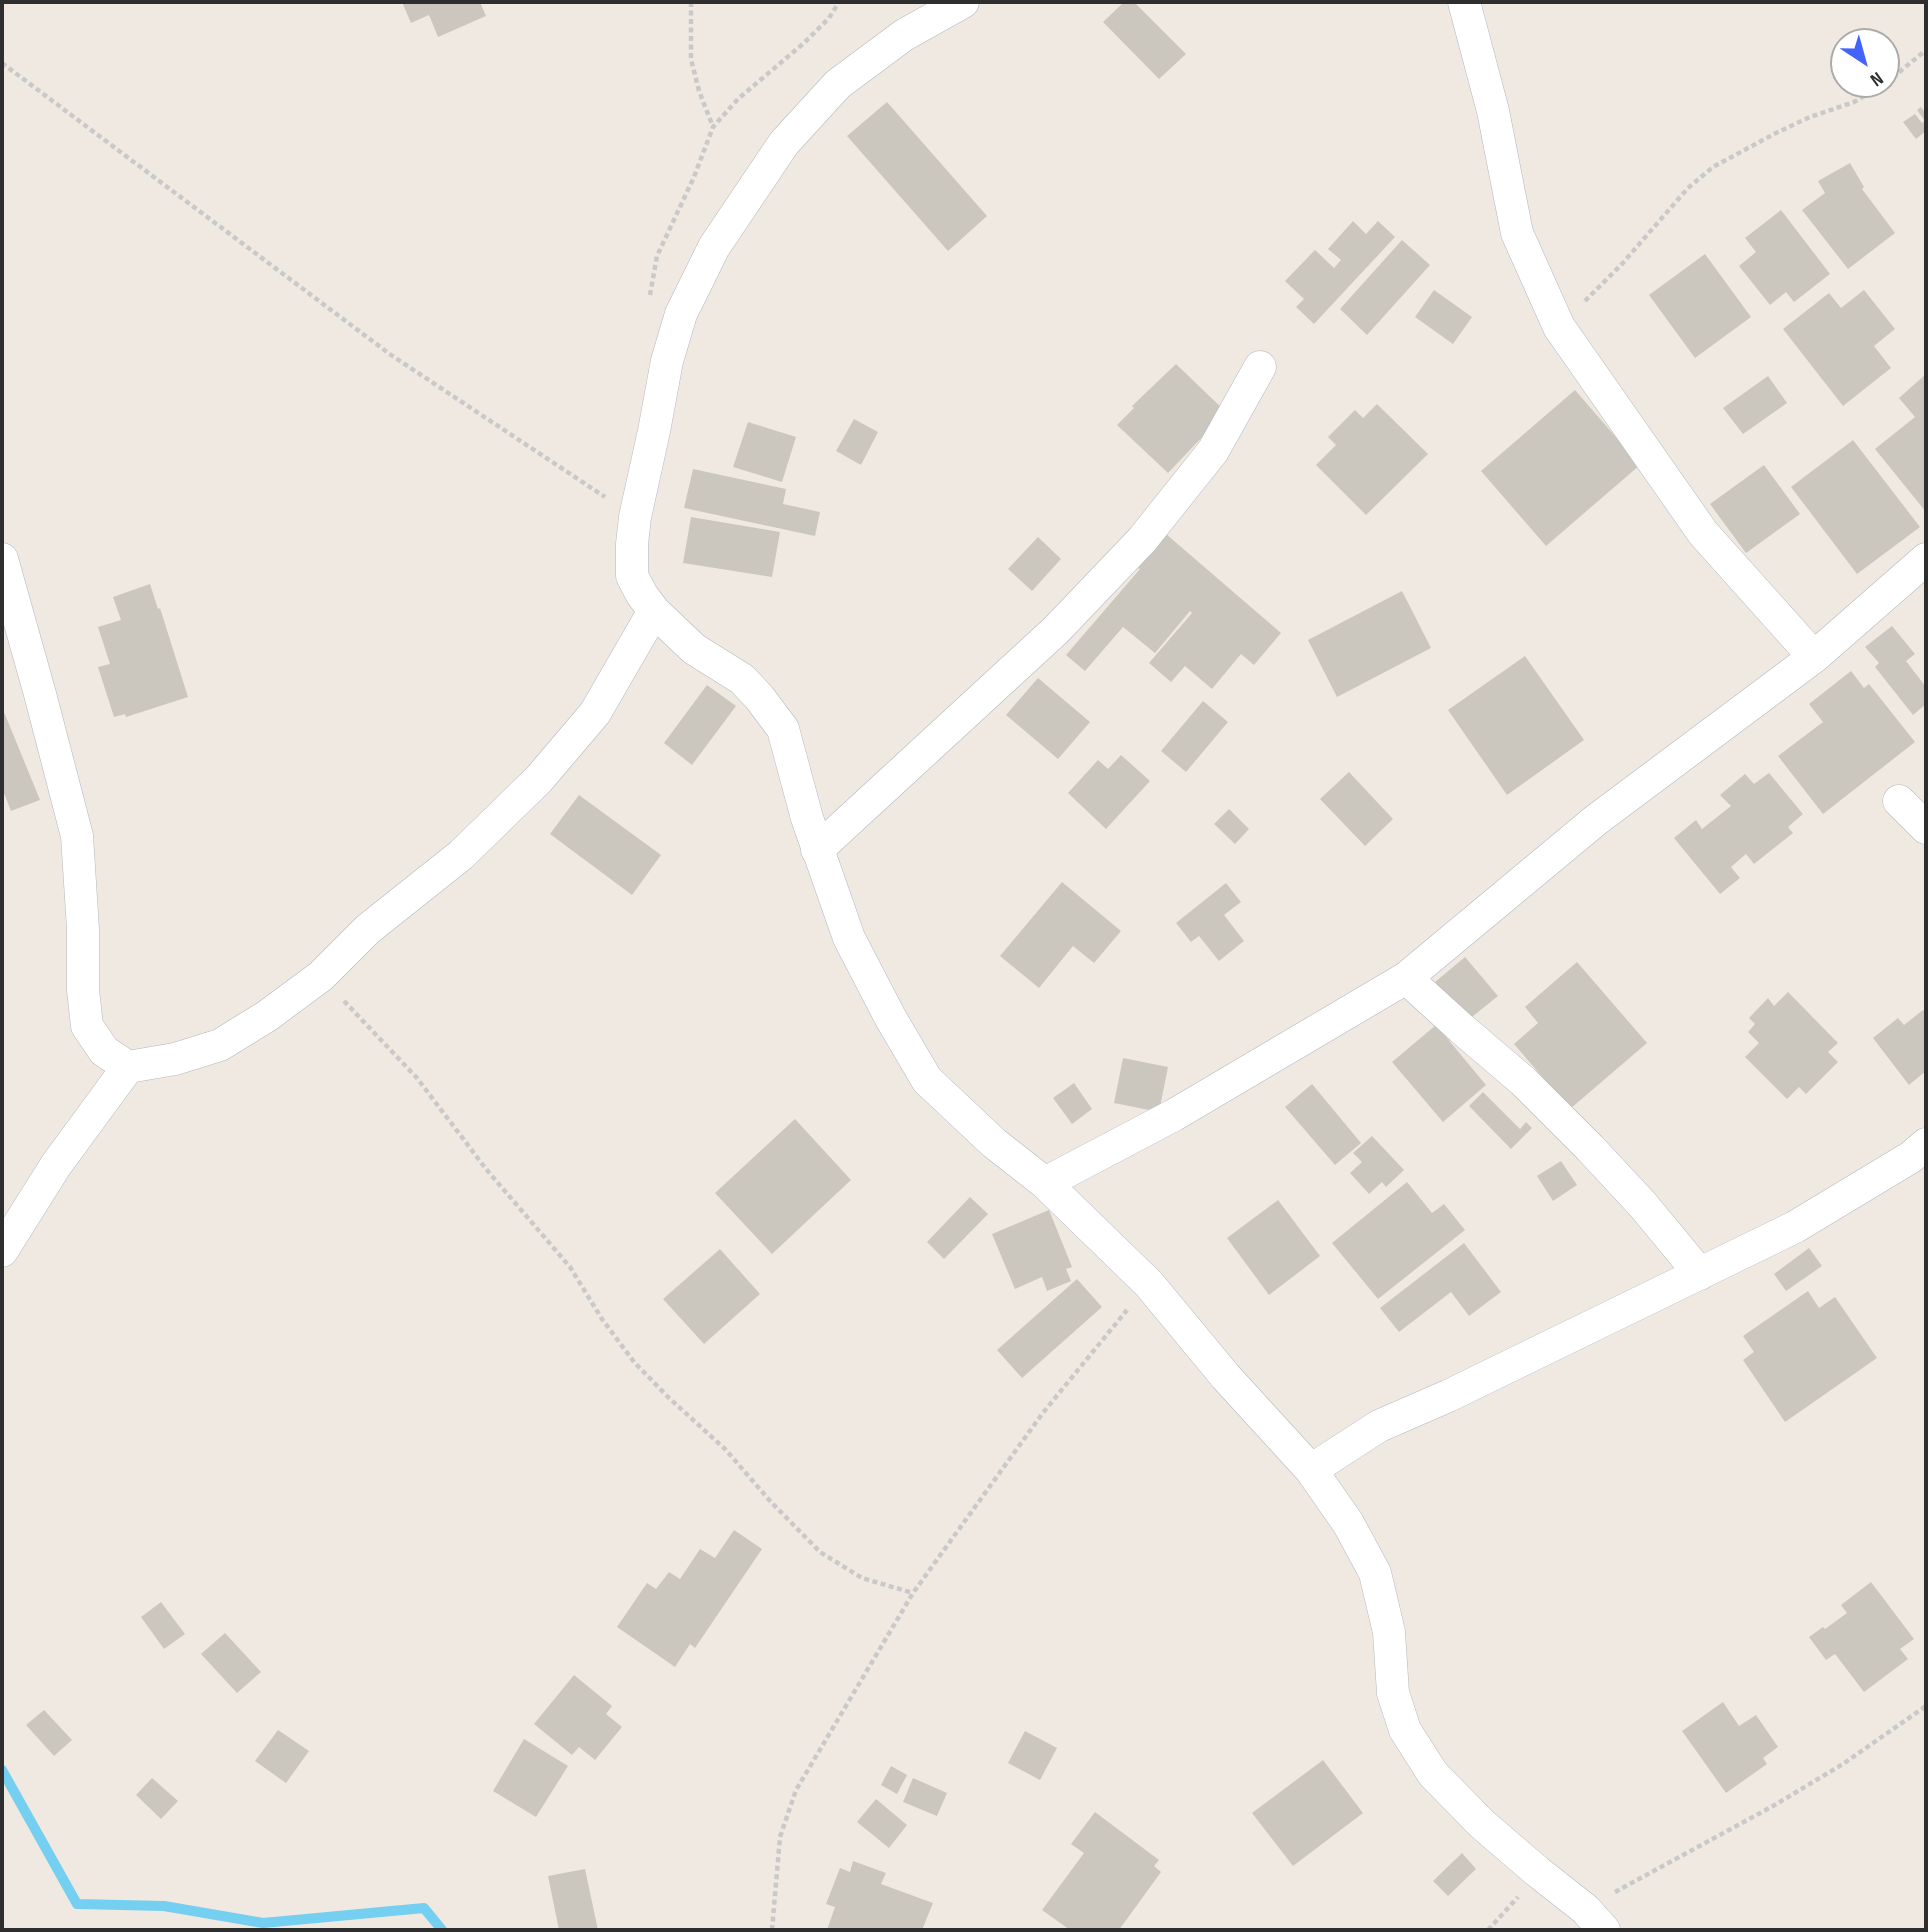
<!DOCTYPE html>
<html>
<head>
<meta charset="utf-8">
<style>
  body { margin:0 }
  #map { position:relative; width:1928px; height:1932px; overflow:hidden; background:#efe9e1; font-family:"Sofia Sans Condensed",sans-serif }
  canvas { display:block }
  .frame { position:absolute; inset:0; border:4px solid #2e2e2e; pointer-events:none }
  .north { position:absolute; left:1830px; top:28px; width:70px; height:70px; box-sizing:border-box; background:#fff; border:2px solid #ababab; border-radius:50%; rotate:144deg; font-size:19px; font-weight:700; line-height:28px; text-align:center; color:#2e2e2e }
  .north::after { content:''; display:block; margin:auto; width:24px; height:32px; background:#4264fb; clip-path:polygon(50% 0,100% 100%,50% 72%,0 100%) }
</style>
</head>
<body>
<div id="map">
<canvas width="1928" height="1932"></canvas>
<div class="frame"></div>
<div class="north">N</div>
</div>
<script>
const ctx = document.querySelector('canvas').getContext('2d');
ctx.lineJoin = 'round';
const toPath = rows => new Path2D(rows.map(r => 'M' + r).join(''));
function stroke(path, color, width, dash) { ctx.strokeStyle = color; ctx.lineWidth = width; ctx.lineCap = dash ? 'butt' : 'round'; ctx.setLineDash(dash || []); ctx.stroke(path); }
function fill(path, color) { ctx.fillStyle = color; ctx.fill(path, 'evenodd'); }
stroke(toPath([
  [2,1770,77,1904,164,1906,263,1923,424,1908,442,1930]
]), '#75cff0', 10);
fill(toPath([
  [402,2,480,2,486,16,438,37,429,15,411,23],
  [1124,2,1134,2,1186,54,1159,79,1103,22],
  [887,102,987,216,948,251,847,136],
  [1921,107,1926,114,1926,131,1916,139,1903,122,1915,114,1922,123,1925,121,1917,110],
  [1850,163,1864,187,1862,189,1895,233,1848,269,1802,210,1825,193,1818,181],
  [1781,210,1830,274,1794,302,1786,292,1770,305,1739,266,1756,252,1745,238],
  [1353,221,1366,234,1378,221,1395,237,1314,324,1296,307,1304,299,1285,281,1315,250,1334,268,1341,260,1328,249],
  [1402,240,1430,265,1367,335,1340,309],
  [1705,254,1751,317,1695,358,1649,295],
  [1434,290,1472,317,1453,344,1415,317],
  [1864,290,1895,329,1874,346,1891,368,1843,406,1783,329,1829,293,1841,308],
  [1176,364,1226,412,1168,473,1117,425,1134,408,1132,406],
  [1926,374,1926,512,1875,449,1915,417,1899,398],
  [1768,376,1787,403,1743,434,1723,408],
  [1575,390,1640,465,1546,546,1481,471],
  [1377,404,1428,454,1366,515,1316,465,1336,445,1328,437,1355,410,1363,418],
  [854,419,878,432,861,465,836,451],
  [748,422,796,437,782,482,733,467],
  [1853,440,1920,527,1857,574,1791,487],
  [1764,465,1800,514,1746,553,1710,504],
  [693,469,786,489,783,504,820,512,815,536,684,508],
  [691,517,780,532,772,577,683,563],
  [1166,534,1281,633,1254,665,1241,654,1212,689,1185,666,1171,682,1149,663,1192,613,1190,611,1155,653,1123,627,1085,671,1066,655,1140,569,1138,568],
  [1038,537,1061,559,1032,591,1008,569],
  [150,584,158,609,160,608,188,697,126,717,125,714,114,717,98,667,110,664,98,627,121,620,113,597],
  [1402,591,1431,648,1337,697,1308,640],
  [1892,626,1915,654,1906,661,1926,687,1926,704,1913,715,1875,667,1879,663,1865,647],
  [1525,656,1584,740,1507,795,1448,710],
  [1851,671,1864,688,1869,684,1915,742,1823,814,1778,756,1823,722,1809,704],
  [1038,678,1090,722,1058,759,1006,715],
  [707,685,736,706,692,765,664,743],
  [1203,701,1228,722,1186,772,1161,751],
  [2,707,40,800,11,811,2,788],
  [1121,755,1150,781,1106,829,1068,793,1098,760,1108,769],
  [1349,772,1393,819,1365,846,1320,799],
  [1769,773,1803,814,1788,827,1793,833,1754,864,1746,854,1731,867,1740,878,1720,894,1674,838,1696,820,1702,829,1731,806,1720,795,1745,774,1754,784],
  [579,795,661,855,632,895,550,834],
  [1229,809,1249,829,1235,844,1214,824],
  [1062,882,1121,931,1094,963,1073,946,1039,988,1000,956],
  [1226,883,1241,902,1224,915,1244,941,1219,961,1199,936,1191,942,1176,923],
  [1465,957,1498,996,1467,1021,1435,982],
  [1577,962,1647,1043,1570,1109,1514,1044,1538,1023,1525,1007],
  [1788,992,1838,1043,1828,1052,1838,1062,1806,1094,1799,1087,1787,1099,1745,1057,1759,1043,1748,1032,1755,1024,1749,1018,1768,998,1774,1006],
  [1923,1010,1926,1014,1926,1071,1909,1085,1873,1038,1898,1018,1904,1025],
  [1436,1025,1486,1085,1443,1122,1392,1062],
  [1123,1058,1168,1067,1159,1112,1114,1103],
  [1074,1083,1092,1109,1072,1124,1053,1098],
  [1312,1084,1361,1143,1335,1165,1285,1107],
  [1483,1092,1520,1129,1526,1122,1532,1128,1511,1149,1469,1106],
  [795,1119,851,1180,772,1254,715,1193],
  [1372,1136,1404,1170,1386,1187,1382,1182,1369,1194,1350,1173,1362,1162,1353,1153],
  [1561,1161,1577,1185,1553,1201,1537,1176],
  [1407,1182,1432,1213,1444,1204,1465,1230,1378,1299,1332,1243],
  [970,1197,988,1214,944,1259,927,1242],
  [1278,1200,1320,1256,1269,1295,1227,1238],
  [1049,1210,1072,1267,1066,1269,1071,1281,1047,1291,1042,1277,1015,1289,992,1234],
  [1464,1243,1501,1292,1469,1316,1451,1292,1399,1332,1380,1308],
  [1809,1248,1822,1266,1786,1291,1774,1274],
  [720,1249,760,1294,704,1344,663,1299],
  [1077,1279,1102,1307,1022,1378,997,1350],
  [1808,1291,1819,1308,1835,1297,1877,1358,1785,1422,1743,1360,1754,1352,1743,1336],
  [734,1530,762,1549,695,1648,690,1644,675,1667,617,1627,647,1583,656,1589,669,1572,680,1579,700,1549,715,1558],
  [1871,1582,1914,1639,1900,1649,1908,1659,1864,1692,1835,1654,1826,1660,1809,1637,1823,1627,1825,1629,1847,1613,1841,1605],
  [161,1602,185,1634,164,1649,141,1617],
  [225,1633,261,1672,237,1693,201,1654],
  [574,1675,612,1706,606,1714,622,1727,595,1760,579,1747,572,1755,534,1724],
  [1723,1702,1739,1726,1756,1715,1778,1747,1763,1758,1767,1764,1726,1793,1682,1731],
  [44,1710,72,1740,54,1756,26,1725],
  [278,1730,309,1751,286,1783,255,1761],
  [1025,1731,1057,1748,1040,1780,1008,1763],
  [524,1739,568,1766,536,1817,493,1791],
  [1323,1760,1363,1813,1293,1866,1252,1813],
  [891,1766,907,1775,897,1794,881,1785],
  [152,1778,178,1801,161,1819,136,1795],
  [913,1778,947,1793,937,1816,903,1802],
  [876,1799,907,1825,889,1848,857,1822],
  [1095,1812,1159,1860,1154,1866,1161,1872,1119,1930,1070,1930,1042,1910,1084,1853,1071,1844],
  [1462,1853,1476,1869,1448,1896,1433,1881],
  [853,1861,886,1873,881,1884,933,1903,922,1930,827,1930,835,1907,826,1904,840,1868,850,1872],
  [585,1869,598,1930,559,1930,548,1876]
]), '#cbc7bf');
const street = toPath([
  [963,2,904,35,838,84,784,143,714,247,681,314,667,361,654,431,635,517,632,544,632,576,642,595,654,611,694,649,742,679,759,697,783,729,807,818,849,938,890,1017,927,1080,994,1143,1045,1183,1149,1284,1226,1377,1311,1470,1348,1523,1375,1573,1389,1632,1393,1693,1405,1730,1433,1774,1482,1824,1538,1872,1585,1909,1604,1930],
  [1464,2,1493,111,1517,233,1559,327,1703,533,1814,657],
  [2,559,40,694,77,836,83,929,83,990,87,1026,104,1051,128,1067,175,1059,220,1045,267,1016,321,976,368,929,461,855,539,779,595,713,654,611],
  [1899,801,1926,828],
  [817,850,1056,630,1142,540,1213,451,1260,367],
  [1406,978,1462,1029,1523,1081,1590,1148,1643,1205,1700,1274],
  [1045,1183,1174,1115,1406,978,1596,820,1814,657,1926,559],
  [2,1251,56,1165,128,1067],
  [1311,1470,1379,1426,1448,1396,1795,1227,1911,1157,1926,1144]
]);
stroke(street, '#b4b7c1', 33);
stroke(toPath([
  [691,2,691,59,699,91,713,127],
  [2,63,391,355,605,497],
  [1886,83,1926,50],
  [650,295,657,256,694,177,713,127,738,99,804,43,829,18,839,2],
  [1585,301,1621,265,1688,188,1713,167,1776,133,1810,117,1854,102,1885,84],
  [344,1001,417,1078,486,1169,570,1267,602,1319,634,1362,669,1398,725,1449,771,1502,820,1552,862,1578,913,1593],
  [1615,1892,1773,1806,1843,1764,1926,1706],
  [772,1930,780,1837,796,1790,913,1593,1042,1414,1127,1310],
  [1488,1930,1518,1897]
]), '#c9c9c9', 4.5, [5, 3.5]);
stroke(street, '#fff', 32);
</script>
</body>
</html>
